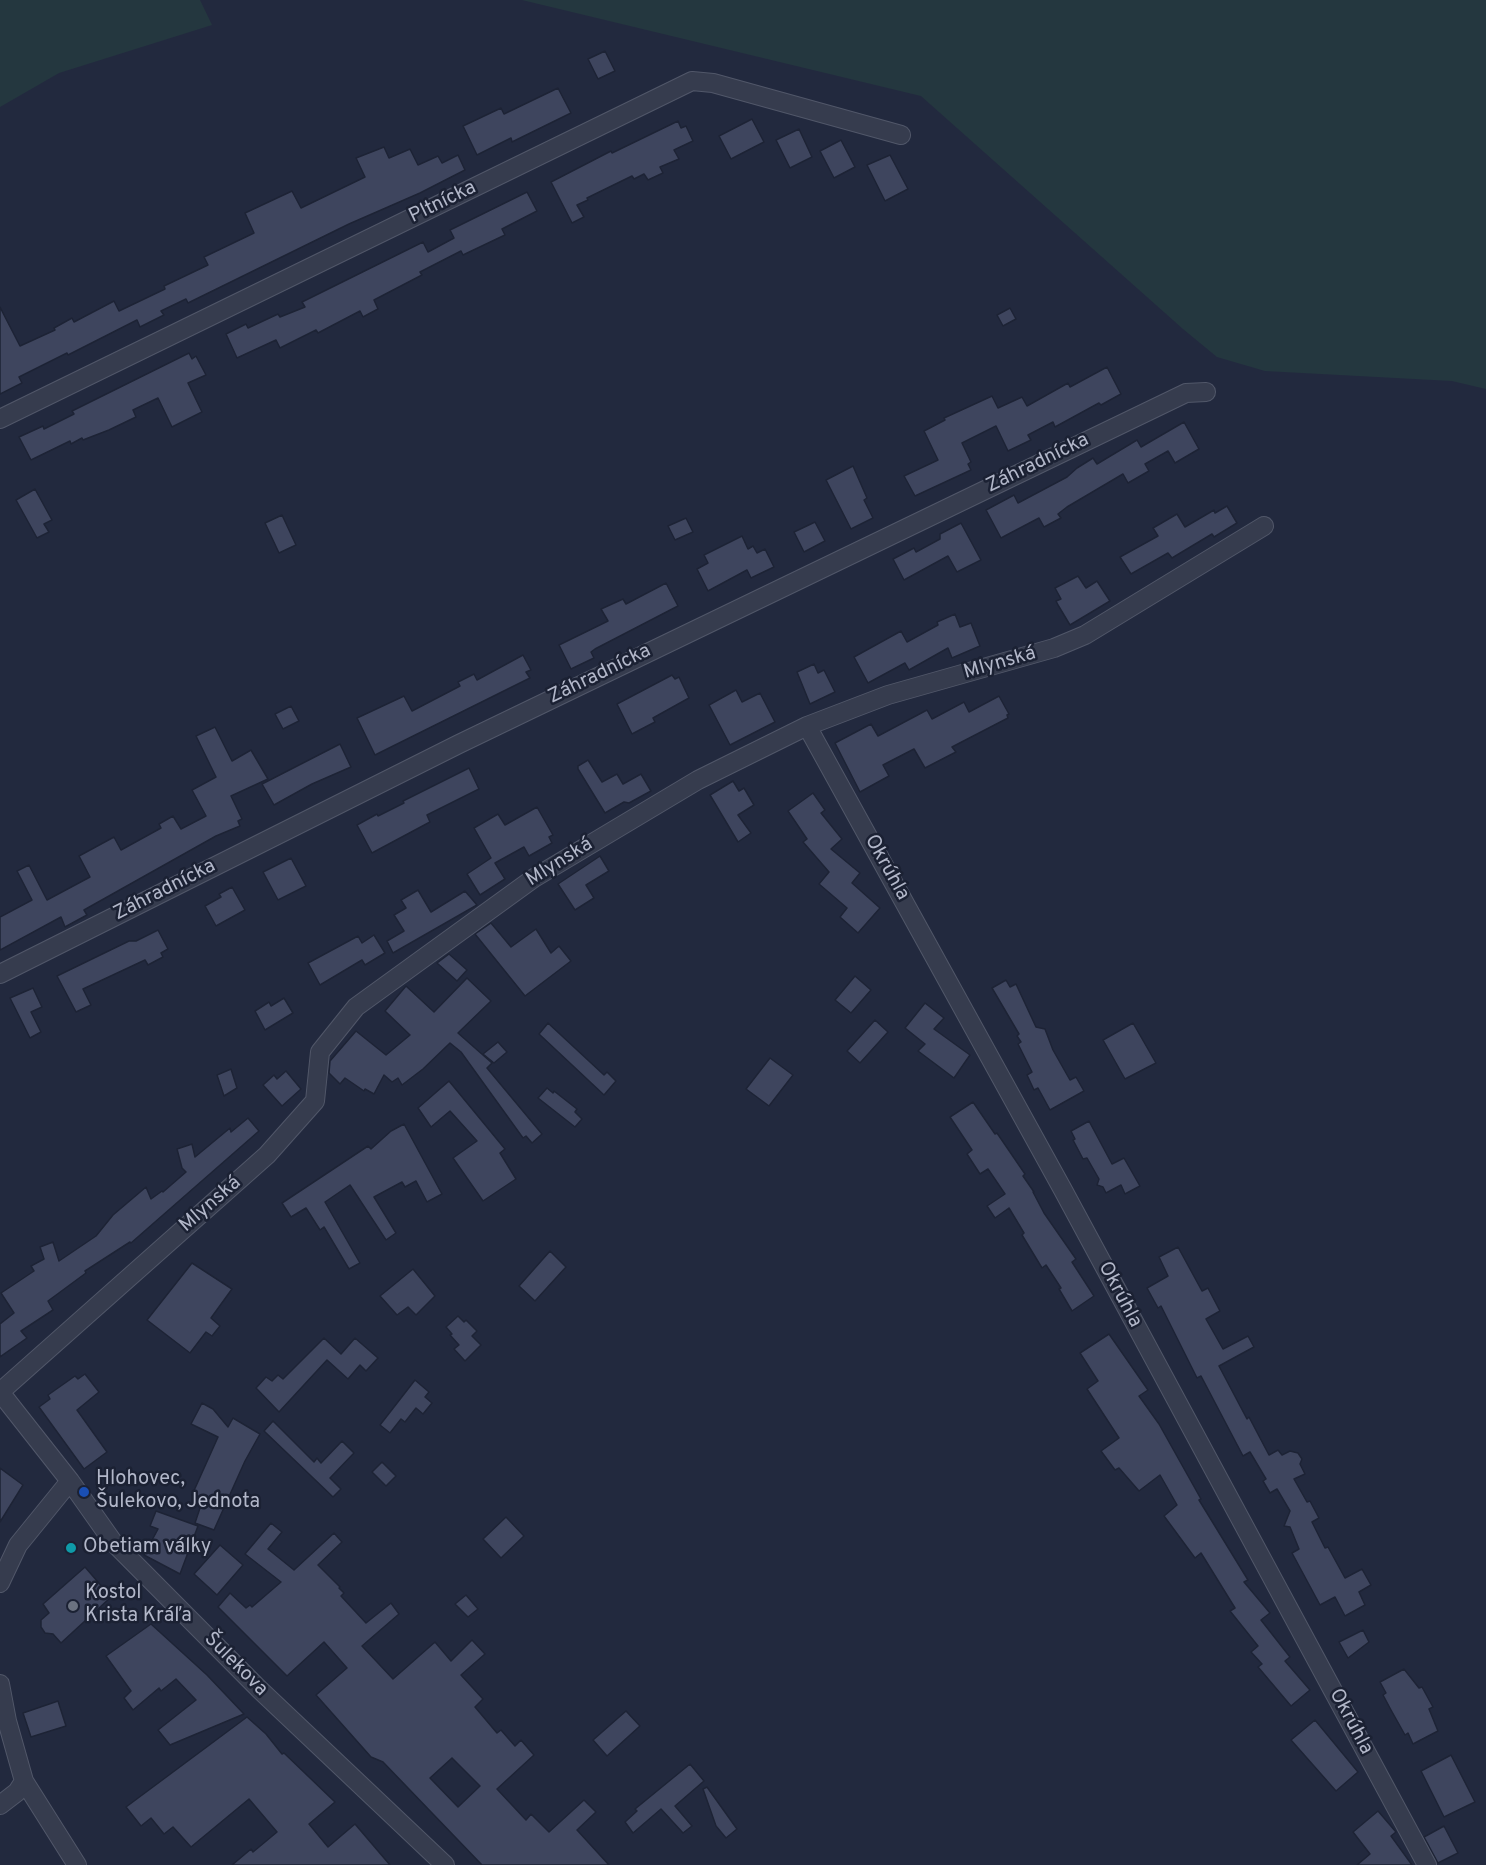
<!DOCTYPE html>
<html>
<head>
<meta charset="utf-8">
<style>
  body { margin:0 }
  canvas { display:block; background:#22293e }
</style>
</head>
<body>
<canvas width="1486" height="1865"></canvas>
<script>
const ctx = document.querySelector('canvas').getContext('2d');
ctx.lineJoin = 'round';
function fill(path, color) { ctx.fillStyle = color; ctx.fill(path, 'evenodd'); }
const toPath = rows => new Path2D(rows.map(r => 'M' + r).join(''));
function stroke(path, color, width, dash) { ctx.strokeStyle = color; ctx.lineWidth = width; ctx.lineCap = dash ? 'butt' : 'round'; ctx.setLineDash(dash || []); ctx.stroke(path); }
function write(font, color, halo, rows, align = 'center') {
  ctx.font = font + ' Overpass,sans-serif'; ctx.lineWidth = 5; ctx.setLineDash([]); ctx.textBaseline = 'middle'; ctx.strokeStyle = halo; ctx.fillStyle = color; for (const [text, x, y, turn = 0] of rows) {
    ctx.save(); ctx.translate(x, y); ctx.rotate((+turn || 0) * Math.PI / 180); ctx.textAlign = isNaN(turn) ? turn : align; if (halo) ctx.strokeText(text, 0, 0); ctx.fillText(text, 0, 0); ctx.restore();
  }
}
fill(toPath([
  [0,0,200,0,212,25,59,73,0,107],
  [522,0,1486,0,1486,389,1452,381,1265,371,1217,357,1183,329,921,96]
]), '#24373f');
const building = toPath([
  [605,51,615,71,598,79,588,59,605,51],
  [558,88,571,113,512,142,511,138,477,155,463,126,501,108,504,114,558,88],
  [752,119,764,142,731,159,719,136,752,119],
  [678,121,681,128,686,126,693,141,674,150,679,159,660,167,663,173,648,180,644,174,634,179,632,176,587,198,588,200,577,205,584,217,572,223,551,182,611,151,612,153,678,121],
  [799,129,812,157,790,168,776,140,799,129],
  [841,140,855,167,834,178,820,151,841,140],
  [384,147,389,158,410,149,418,165,438,156,442,163,458,155,465,170,420,193,349,224,188,303,186,299,161,311,164,315,140,327,137,320,68,355,67,353,19,377,22,383,0,394,0,307,20,346,55,330,54,328,72,318,74,322,114,301,119,311,165,289,164,286,208,265,204,257,254,233,245,213,292,191,301,208,334,192,365,177,356,158,384,147],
  [890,155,908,189,885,201,867,165,890,155],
  [527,192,537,211,502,229,505,235,463,255,461,251,420,272,422,275,374,300,378,309,363,317,360,311,318,333,316,330,280,348,276,340,237,358,226,334,246,324,248,328,278,314,280,317,305,307,302,302,423,242,428,252,454,238,450,230,527,192],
  [1010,308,1016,319,1003,326,997,315,1010,308],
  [189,353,192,359,196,356,206,375,188,383,202,412,172,427,158,398,133,410,136,417,109,430,83,440,82,438,71,444,70,441,31,460,19,437,43,426,44,429,74,414,72,411,189,353],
  [1107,367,1121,394,1101,405,1099,403,1055,427,1053,422,1028,435,1031,440,1008,451,996,426,962,443,971,462,968,464,971,470,915,496,904,476,938,460,924,431,945,420,944,418,992,396,998,408,1022,397,1027,406,1068,383,1070,387,1107,367],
  [1184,422,1199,449,1175,463,1168,451,1145,464,1149,471,1128,483,1123,474,1067,507,1058,514,1061,518,1044,527,1039,518,1001,538,986,510,1014,495,1018,503,1067,477,1077,468,1093,458,1097,464,1137,440,1141,447,1184,422],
  [853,466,867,498,864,500,873,518,851,529,826,480,853,466],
  [35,489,52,520,44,524,49,532,37,538,16,500,35,489],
  [1227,506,1237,523,1214,537,1212,534,1172,558,1168,553,1131,574,1120,557,1158,536,1153,528,1177,514,1185,527,1214,510,1215,513,1227,506],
  [282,515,296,545,279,553,265,523,282,515],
  [686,518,693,532,675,540,668,526,686,518],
  [815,522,825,541,804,552,794,532,815,522],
  [961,523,981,560,957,572,948,556,904,580,893,559,914,548,916,552,940,539,940,534,961,523],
  [742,536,748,549,753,546,757,553,765,549,774,567,751,578,747,570,708,591,697,569,708,563,704,555,742,536],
  [1078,576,1086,588,1097,581,1110,601,1070,625,1058,605,1056,601,1061,599,1055,588,1078,576],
  [666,583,678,606,595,649,591,652,594,658,571,669,559,645,608,621,601,609,623,599,626,604,666,583],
  [955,614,960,627,971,623,980,646,952,658,948,648,909,670,905,663,868,683,854,657,901,631,907,642,938,625,937,622,955,614],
  [523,655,531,670,526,672,530,678,375,755,357,718,404,696,412,711,460,686,458,682,474,674,477,680,523,655],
  [814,664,818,673,824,670,835,692,810,704,797,672,814,664],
  [672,675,675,679,679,677,689,698,653,718,655,722,632,734,617,704,672,675],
  [736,690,742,702,760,693,775,722,730,745,709,705,736,690],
  [999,696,1009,714,1007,715,1008,718,952,747,956,752,925,768,914,749,883,765,889,776,860,792,835,743,871,724,878,736,927,710,932,719,964,702,969,712,999,696],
  [291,706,299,721,283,729,275,714,291,706],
  [215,727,232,761,251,750,268,779,231,796,242,819,238,821,240,826,216,836,84,910,87,915,65,927,61,917,0,950,0,917,32,900,17,871,29,865,47,900,90,877,79,856,114,837,121,850,161,828,159,824,173,816,181,829,206,816,192,790,216,777,196,736,215,727],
  [340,744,351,767,312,784,274,805,262,784,340,744],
  [588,760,602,782,617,774,623,784,641,774,651,791,629,803,624,802,605,813,578,769,578,766,588,760],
  [469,768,479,789,427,815,430,822,372,853,357,825,377,814,378,816,404,803,403,801,469,768],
  [733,781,739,791,744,788,754,805,738,815,751,833,738,842,710,795,733,781],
  [813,793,825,810,821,813,842,839,831,849,860,873,852,883,880,908,858,933,840,917,847,908,819,884,829,872,803,842,807,839,788,811,813,793],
  [537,807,553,835,549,837,552,843,529,856,524,847,495,863,505,879,480,895,467,874,491,858,474,828,498,814,505,825,537,807],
  [600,856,609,871,586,885,594,898,575,910,558,884,600,856],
  [291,858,306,886,278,900,263,872,291,858],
  [232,887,245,910,216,926,205,906,221,897,219,894,232,887],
  [418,890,431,912,465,891,477,905,393,953,387,941,404,931,394,915,406,908,401,900,418,890],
  [491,923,511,947,536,929,551,953,559,946,571,961,525,996,475,934,491,923],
  [158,930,168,949,161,953,163,957,148,965,145,960,83,989,91,1005,76,1012,57,976,129,941,136,941,158,930],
  [374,935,385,953,365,965,362,960,320,985,308,963,358,936,362,943,374,935],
  [449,954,467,970,457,981,437,963,449,954],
  [855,976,871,990,851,1013,835,1000,855,976],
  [467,978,491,1001,458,1033,492,1063,487,1068,542,1134,532,1143,526,1136,523,1138,461,1052,450,1043,423,1069,402,1085,398,1078,392,1082,384,1075,374,1094,365,1089,364,1091,345,1078,340,1084,329,1073,330,1061,356,1031,386,1055,410,1035,385,1011,406,986,434,1012,467,978],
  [1006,980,1010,987,1016,984,1036,1027,1045,1029,1053,1050,1070,1080,1076,1077,1084,1091,1050,1110,1038,1088,1034,1090,1027,1075,1032,1072,1018,1044,1021,1042,1017,1036,1019,1034,992,988,1006,980],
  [33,988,42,1007,31,1012,41,1032,30,1038,10,998,33,988],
  [284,998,293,1013,265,1030,255,1011,269,1002,271,1006,284,998],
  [925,1003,944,1018,934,1029,970,1055,954,1078,918,1051,925,1044,905,1028,925,1003],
  [875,1020,888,1032,860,1063,847,1051,875,1020],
  [548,1023,604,1075,607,1072,616,1081,604,1095,539,1034,548,1023],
  [1133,1023,1156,1063,1125,1079,1103,1040,1133,1023],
  [498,1042,507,1052,494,1063,483,1054,498,1042],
  [770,1058,793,1075,769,1106,746,1089,770,1058],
  [231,1069,237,1088,224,1096,217,1075,231,1069],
  [286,1071,301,1089,282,1106,263,1085,274,1075,277,1079,286,1071],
  [449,1081,505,1149,500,1153,516,1179,483,1201,453,1158,477,1141,450,1111,431,1127,418,1108,449,1081],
  [547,1088,553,1093,554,1091,577,1109,575,1112,582,1119,575,1127,538,1098,547,1088],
  [973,1102,995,1134,997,1133,1025,1174,1023,1176,1034,1192,1033,1192,1044,1213,1076,1259,1072,1262,1094,1296,1072,1311,1059,1289,1061,1288,1046,1265,1042,1268,1022,1235,1024,1233,1009,1208,995,1218,987,1206,1005,1194,988,1169,980,1174,967,1154,972,1150,950,1117,973,1102],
  [248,1118,259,1131,131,1243,130,1242,85,1271,86,1273,48,1301,53,1310,21,1331,27,1338,0,1357,0,1324,14,1313,1,1293,34,1271,31,1266,44,1259,40,1247,53,1242,59,1261,96,1236,113,1215,146,1187,151,1199,162,1191,163,1192,186,1172,182,1168,177,1149,192,1144,195,1157,230,1128,231,1132,248,1118],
  [1089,1121,1112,1164,1124,1158,1140,1186,1125,1194,1121,1185,1106,1193,1103,1187,1097,1185,1099,1179,1087,1158,1083,1159,1073,1140,1075,1139,1071,1131,1089,1121],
  [404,1124,442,1194,427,1202,416,1181,405,1187,402,1182,374,1197,396,1233,386,1240,350,1185,325,1202,360,1263,349,1269,324,1227,320,1230,306,1208,291,1217,282,1203,368,1146,371,1149,391,1131,404,1124],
  [1178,1247,1202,1291,1208,1288,1220,1311,1206,1319,1223,1349,1248,1336,1254,1347,1219,1366,1247,1419,1249,1417,1269,1455,1278,1450,1282,1455,1290,1451,1298,1453,1302,1459,1300,1464,1305,1474,1294,1479,1307,1502,1310,1501,1319,1518,1312,1522,1325,1548,1328,1547,1345,1578,1362,1569,1371,1585,1359,1592,1365,1605,1345,1616,1335,1597,1320,1605,1292,1553,1299,1549,1290,1527,1284,1526,1290,1511,1277,1489,1270,1493,1263,1481,1266,1479,1250,1452,1243,1456,1201,1376,1197,1378,1161,1306,1158,1308,1147,1288,1168,1276,1159,1257,1178,1247],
  [550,1251,566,1267,535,1301,519,1286,550,1251],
  [192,1263,232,1289,211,1318,220,1326,212,1336,206,1332,190,1353,147,1320,192,1263],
  [413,1269,435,1296,416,1315,408,1307,397,1315,380,1296,413,1269],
  [458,1316,464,1322,466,1320,477,1331,472,1336,481,1345,465,1361,454,1349,459,1345,450,1335,452,1334,446,1327,458,1316],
  [1109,1334,1148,1390,1139,1396,1159,1424,1201,1499,1199,1500,1248,1580,1244,1582,1270,1613,1261,1620,1290,1657,1285,1661,1310,1690,1291,1706,1258,1667,1262,1664,1251,1652,1258,1646,1230,1611,1235,1608,1201,1553,1195,1558,1164,1516,1177,1505,1160,1475,1139,1491,1119,1468,1115,1470,1101,1451,1119,1438,1087,1389,1098,1381,1080,1353,1109,1334],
  [324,1338,341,1354,355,1338,378,1358,366,1371,360,1365,348,1379,327,1360,279,1412,256,1388,266,1377,272,1381,278,1375,283,1379,324,1338],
  [85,1374,99,1392,77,1410,107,1452,84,1469,39,1407,50,1399,48,1395,75,1376,78,1379,85,1374],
  [415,1380,429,1392,425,1397,432,1403,423,1414,416,1408,405,1422,401,1419,390,1433,380,1425,415,1380],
  [202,1403,213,1409,228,1427,233,1418,260,1434,245,1461,214,1530,195,1523,203,1499,192,1495,218,1437,191,1424,202,1403],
  [273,1421,314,1462,317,1458,321,1463,342,1441,354,1453,330,1478,341,1489,333,1497,264,1431,273,1421],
  [382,1462,396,1476,386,1486,372,1472,382,1462],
  [0,1468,23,1485,0,1522,0,1468],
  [156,1511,198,1526,180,1574,144,1555,158,1529,150,1526,156,1511],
  [506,1517,524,1536,501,1558,483,1539,506,1517],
  [271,1523,282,1532,268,1549,294,1570,334,1533,342,1542,318,1565,340,1587,339,1588,344,1593,341,1596,366,1623,391,1603,399,1614,362,1646,393,1679,435,1642,451,1661,472,1640,485,1654,461,1675,483,1699,475,1707,497,1733,501,1730,515,1746,521,1740,534,1755,497,1789,526,1820,531,1814,549,1832,584,1800,596,1812,577,1830,609,1865,482,1865,383,1762,371,1757,316,1695,347,1668,324,1642,287,1676,218,1607,230,1593,246,1608,250,1605,252,1607,281,1582,245,1554,271,1523],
  [452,1758,480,1786,458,1807,430,1778,452,1758],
  [220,1545,243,1565,217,1595,194,1574,220,1545],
  [85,1567,111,1597,61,1643,53,1634,45,1633,41,1627,41,1620,49,1613,43,1604,85,1567],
  [466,1595,478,1609,468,1617,455,1604,466,1595],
  [151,1624,207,1675,244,1714,170,1745,158,1730,196,1700,176,1679,161,1691,159,1688,133,1710,124,1698,131,1691,106,1656,151,1624],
  [1363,1630,1369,1642,1348,1658,1339,1642,1363,1630],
  [1404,1669,1419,1688,1422,1687,1433,1707,1429,1709,1438,1731,1413,1744,1408,1733,1405,1735,1391,1710,1383,1695,1386,1693,1380,1682,1404,1669],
  [58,1701,66,1726,31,1737,23,1713,58,1701],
  [626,1711,640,1726,607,1756,593,1740,626,1711],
  [247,1717,266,1734,282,1754,284,1753,335,1802,309,1824,328,1847,355,1824,390,1865,232,1865,251,1849,253,1852,277,1832,249,1799,191,1847,173,1827,164,1834,151,1818,141,1826,126,1807,247,1717],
  [1315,1720,1358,1772,1336,1791,1291,1740,1315,1720],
  [1451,1755,1475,1802,1444,1817,1421,1771,1451,1755],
  [690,1764,704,1781,675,1806,692,1826,683,1833,661,1809,633,1833,625,1822,637,1811,635,1809,690,1764],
  [707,1787,737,1829,726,1838,716,1826,703,1789,707,1787],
  [1378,1811,1396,1832,1391,1836,1412,1865,1357,1865,1370,1854,1353,1832,1378,1811],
  [1444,1826,1458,1853,1438,1863,1424,1837,1444,1826]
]);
fill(building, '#3e455e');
stroke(building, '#1d2335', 1.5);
const minor = toPath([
  [0,419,692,81,713,83,901,135],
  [807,726,1063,1190,1427,1865],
  [0,974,459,744,1186,393,1206,392],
  [0,1583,18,1545,70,1481],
  [0,1684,7,1721,24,1781,17,1792,0,1805],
  [24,1781,77,1865],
  [445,1865,259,1689,113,1542,70,1481,0,1392,267,1155,315,1101,320,1052,356,1007,534,878,698,780,807,726,888,695,1054,648,1085,635,1264,526]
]);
stroke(minor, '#515769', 20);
stroke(minor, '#363c4e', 18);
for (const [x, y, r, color] of [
  [84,1492,6,"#1a4fb4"],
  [71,1548,6,"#0f9aa8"],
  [73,1606,6,"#6b7280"]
]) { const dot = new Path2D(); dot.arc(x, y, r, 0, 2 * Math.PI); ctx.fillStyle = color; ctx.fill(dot); stroke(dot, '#1b2133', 2); }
write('20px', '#b2b7c9', '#1b2133', [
  ["Pltnícka",443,203,-26],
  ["Záhradnícka",1038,464,-26],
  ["Mlynská",1000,664,-16],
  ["Záhradnícka",600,675,-26],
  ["Mlynská",560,863,-32],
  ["Okrúhla",886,868,61],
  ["Záhradnícka",165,891,-27],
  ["Mlynská",211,1205,-41],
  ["Okrúhla",1119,1295,62],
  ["Šulekova",235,1665,45],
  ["Okrúhla",1350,1722,62]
]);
write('20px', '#b2b7c9', '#1b2133', [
  ["Hlohovec,",96,1480],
  ["Šulekovo, Jednota",96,1503],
  ["Obetiam války",83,1548],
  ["Kostol",85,1594],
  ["Krista Kráľa",85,1617]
], 'left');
</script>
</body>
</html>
